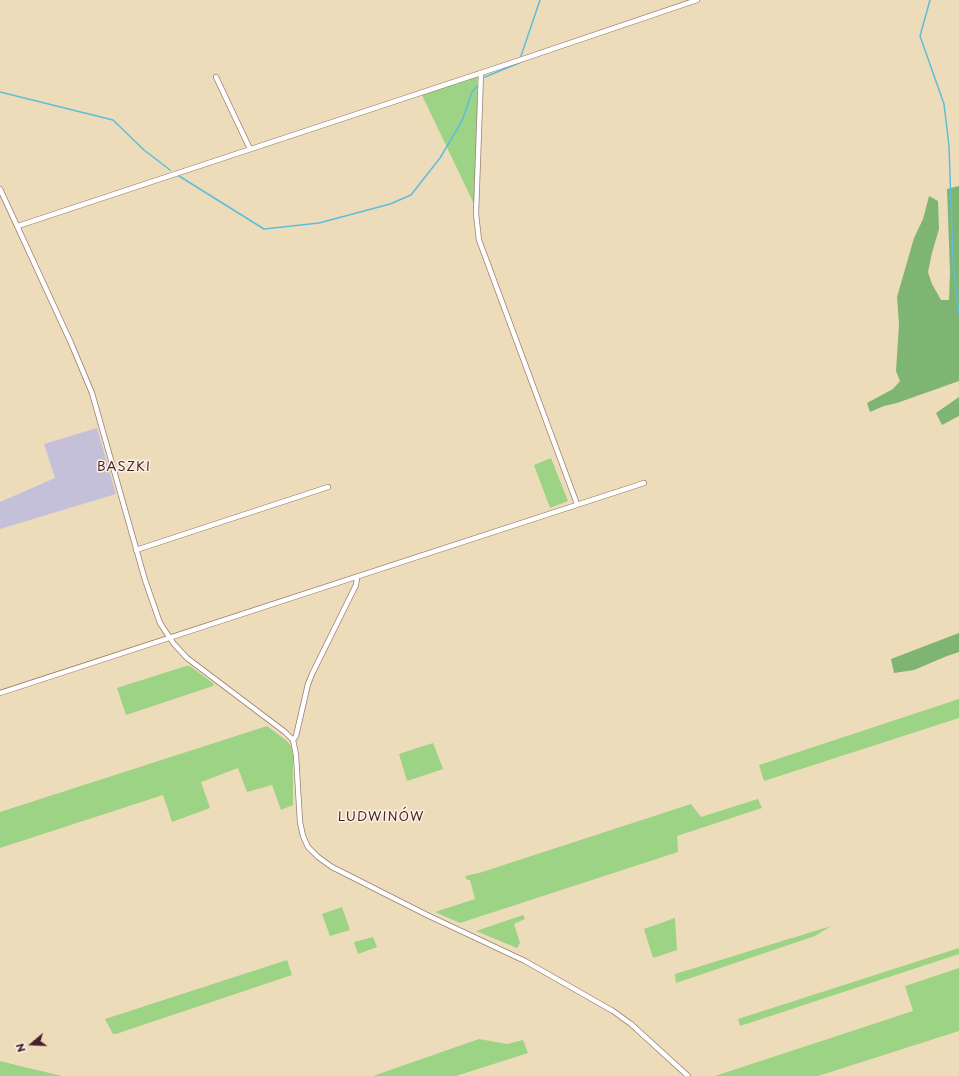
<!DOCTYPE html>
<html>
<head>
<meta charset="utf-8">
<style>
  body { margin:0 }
  #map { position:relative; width:959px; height:1076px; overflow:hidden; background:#eddcba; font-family:"Playpen Sans",sans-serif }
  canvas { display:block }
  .north { position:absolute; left:12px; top:1024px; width:40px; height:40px; -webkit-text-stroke:3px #fcf5e5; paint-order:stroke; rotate:251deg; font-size:11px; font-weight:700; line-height:16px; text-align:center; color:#4a1f2b }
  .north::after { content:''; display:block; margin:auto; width:14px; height:18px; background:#4a1f2b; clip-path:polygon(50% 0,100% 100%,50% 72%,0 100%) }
</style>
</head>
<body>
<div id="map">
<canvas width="959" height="1076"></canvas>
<div class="north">N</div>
</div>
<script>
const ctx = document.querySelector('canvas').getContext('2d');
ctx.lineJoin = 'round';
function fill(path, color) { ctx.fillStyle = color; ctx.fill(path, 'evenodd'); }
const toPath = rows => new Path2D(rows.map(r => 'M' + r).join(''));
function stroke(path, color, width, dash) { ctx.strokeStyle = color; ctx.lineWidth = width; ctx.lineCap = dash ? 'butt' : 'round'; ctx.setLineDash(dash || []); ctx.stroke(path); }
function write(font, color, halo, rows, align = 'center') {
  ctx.font = font + ' "Playpen Sans",sans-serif'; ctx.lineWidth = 3; ctx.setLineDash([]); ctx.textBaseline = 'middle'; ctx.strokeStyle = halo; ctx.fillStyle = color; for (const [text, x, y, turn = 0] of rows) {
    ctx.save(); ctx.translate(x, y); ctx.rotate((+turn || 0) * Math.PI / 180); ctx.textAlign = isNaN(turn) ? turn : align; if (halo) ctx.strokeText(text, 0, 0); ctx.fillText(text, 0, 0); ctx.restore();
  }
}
fill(toPath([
  [97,428,116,494,0,529,0,502,55,478,44,444]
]), '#c5c0da');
fill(toPath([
  [477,72,477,121,474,204,421,93],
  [551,458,568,501,550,508,534,465],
  [186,666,190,666,214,684,213,686,126,715,117,688],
  [959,699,959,718,764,781,759,765],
  [267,726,287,741,291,746,293,756,293,805,281,810,272,785,247,792,238,768,201,782,210,808,172,822,163,795,0,848,0,812],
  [433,743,443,769,407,781,399,754],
  [758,799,762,808,677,836,678,852,460,923,435,912,475,899,470,880,467,880,465,876,479,873,691,804,701,817],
  [342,907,350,930,330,936,322,914],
  [523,915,525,919,514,924,520,943,517,948,476,931],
  [675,918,677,950,653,958,644,929],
  [831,926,815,936,676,983,675,974],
  [373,937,377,947,358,954,354,942],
  [959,948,959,954,740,1026,738,1019],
  [287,960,292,975,116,1034,113,1034,105,1019],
  [959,968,959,1031,818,1076,715,1076,913,1011,905,986],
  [479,1039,507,1044,523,1040,528,1053,456,1076,373,1076],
  [0,1061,20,1066,62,1076,0,1076]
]), '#9dd385');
fill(toPath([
  [959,186,959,381,897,403,884,406,870,412,867,403,893,389,900,381,896,371,899,324,897,297,914,238,923,219,929,196,938,201,939,229,932,253,928,272,932,284,941,300,949,300,950,272,947,189],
  [959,397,959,416,942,425,936,413],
  [959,633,959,652,947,656,914,670,894,673,891,659]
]), '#7eb572');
stroke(toPath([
  [930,0,920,36,944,104,949,146,953,262,959,314],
  [521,56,540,0],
  [485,77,519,63],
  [0,92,113,120,144,150,170,170],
  [179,176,264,229,319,223,390,204,411,195,440,158,462,121,472,92,477,86]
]), '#5ebddc', 1.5);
const minor = toPath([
  [481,73,476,214,479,240,577,504],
  [216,77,250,149],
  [0,189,71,343,92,393,145,580,160,623,174,644,187,658,285,732,293,740,296,755,300,822,303,836,308,847,318,857,332,867,427,915,525,961,613,1011,631,1024,688,1076],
  [18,226,517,61,697,0],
  [136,550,328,487],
  [0,693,644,483],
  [293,740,296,736,308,684,313,672,356,585,357,577]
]);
stroke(minor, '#9c7e72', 6);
stroke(minor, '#fff', 4.5);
ctx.letterSpacing = '1px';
write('13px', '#4a1f2b', '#fcf5e5', [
  ["BASZKI",124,467],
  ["LUDWINÓW",381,817]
]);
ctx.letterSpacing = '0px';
</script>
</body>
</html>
